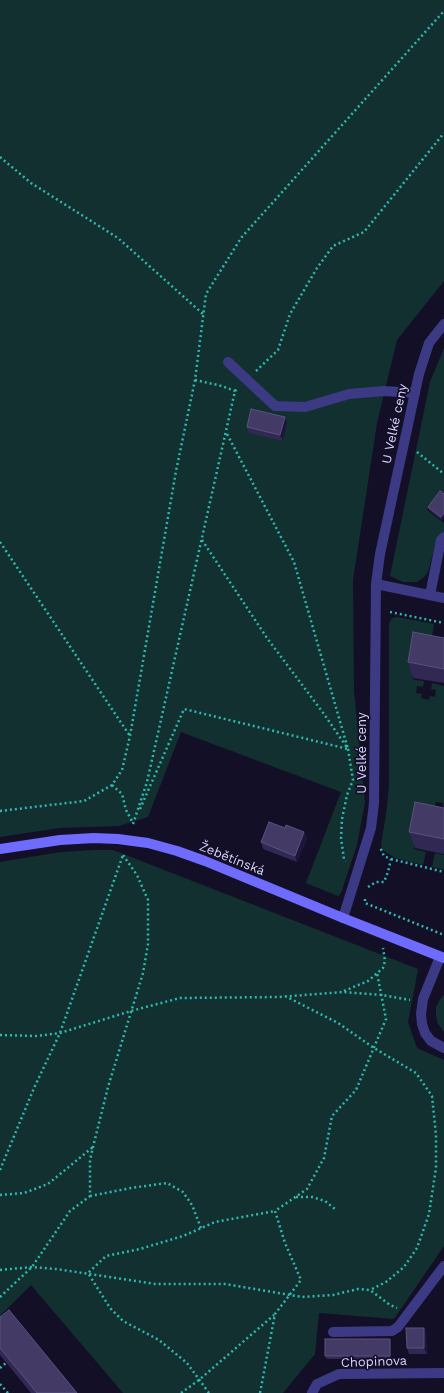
<!DOCTYPE html>
<html>
<head>
<meta charset="utf-8">
<style>
  body { margin:0 }
  canvas { display:block; background:#130f26 }
</style>
</head>
<body>
<canvas width="444" height="1393"></canvas>
<script>
const ctx = document.querySelector('canvas').getContext('2d');
ctx.lineJoin = 'round';
function fill(path, color) { ctx.fillStyle = color; ctx.fill(path, 'evenodd'); }
const toPath = rows => new Path2D(rows.map(r => 'M' + r).join(''));
function stroke(path, color, width, dash) { ctx.strokeStyle = color; ctx.lineWidth = width; ctx.lineCap = dash ? 'butt' : 'round'; ctx.setLineDash(dash || []); ctx.stroke(path); }
function write(font, color, halo, rows, align = 'center') {
  ctx.font = font + ' "Work Sans",sans-serif'; ctx.lineWidth = 3.5; ctx.setLineDash([]); ctx.textBaseline = 'middle'; ctx.strokeStyle = halo; ctx.fillStyle = color; for (const [text, x, y, turn = 0] of rows) {
    ctx.save(); ctx.translate(x, y); ctx.rotate((+turn || 0) * Math.PI / 180); ctx.textAlign = isNaN(turn) ? turn : align; if (halo) ctx.strokeText(text, 0, 0); ctx.fillText(text, 0, 0); ctx.restore();
  }
}
fill(toPath([
  [0,0,444,0,444,281,397,340,377,423,353,580,354,691,365,802,357,845,341,893,338,896,306,883,341,792,181,732,148,817,119,826,59,828,0,837],
  [444,348,444,494,441,492,427,510,444,523,444,532,435,546,428,572,424,577,417,582,403,582,390,576,430,382],
  [397,617,434,624,430,649,418,647,412,678,415,680,424,681,423,687,417,686,416,693,422,694,421,698,429,700,430,696,435,697,436,690,431,689,432,683,444,686,444,808,443,807,443,803,436,802,435,806,429,805,420,817,414,849,426,852,423,865,395,858,383,850,381,846,387,807,389,786,389,624,392,618],
  [94,850,113,850,418,969,408,1022,417,1048,444,1060,444,1246,394,1319,319,1313,315,1354,283,1393,123,1393,31,1285,0,1316,0,862,61,852],
  [435,853,444,855,444,870,432,867],
  [444,995,444,1032,438,1024,436,1016,436,1007,441,998]
]), '#12302f');
stroke(toPath([
  [0,157,31,183,118,238,203,314],
  [256,371,278,350,290,314,317,268,333,246,364,232,444,133],
  [195,380,222,386,235,391],
  [417,452,444,474],
  [202,540,267,638,324,714,348,749,353,780,347,795,342,819,341,838,344,859,346,861],
  [0,542,130,736],
  [390,612,444,623],
  [112,785,122,794,126,810,133,823],
  [140,809,184,709,348,749,294,562,226,432],
  [0,811,84,801,112,785,122,770,130,736,176,471,195,380,206,294,241,238,444,11],
  [133,824,147,782,235,391,238,388],
  [391,859,444,872],
  [368,887,376,882,384,882,388,872,391,859,384,856,380,847],
  [365,899,365,903,444,935],
  [344,991,368,981,383,968,385,961,383,948],
  [285,996,338,1023,374,1048,416,1073,432,1096,436,1135,436,1168,429,1214,417,1248,404,1267,386,1282,370,1290],
  [0,1035,36,1036,60,1033,131,1011,180,998,279,997,343,992,382,995,410,1000],
  [0,1170,34,1088,60,1033,123,855],
  [0,1195,24,1193,48,1184,93,1147],
  [90,1196,131,1188,167,1183,183,1192,192,1205,201,1228],
  [296,1197,312,1197,325,1201,335,1209],
  [0,1270,32,1267,56,1269,155,1284,225,1284,302,1297,333,1295,358,1289,370,1290,390,1305,397,1308],
  [0,1297,32,1267,70,1211,90,1196,90,1160,93,1147,108,1087,143,973,148,944,148,900,137,875,123,855],
  [0,1368,6,1363],
  [0,1384,8,1393],
  [181,1393,199,1380,274,1315],
  [209,1393,187,1363,159,1340,123,1321,110,1308,88,1273,106,1256,140,1249,183,1236,215,1222,275,1211],
  [260,1393,275,1314,301,1280,285,1243,275,1211,307,1189,324,1158,332,1116,356,1090,386,1019,377,973]
]), '#2fb8b0', 2.5, [2, 3]);
stroke(toPath([
  [228,362,275,406,305,407,349,394,384,391,415,393],
  [440,957,423,999,421,1014,422,1024,425,1033,431,1041,444,1048],
  [333,1332,392,1331,398,1327,444,1266]
]), '#3d3a85', 10);
stroke(toPath([
  [376,584,444,598],
  [430,595,441,540,444,537],
  [343,918,371,828,374,803,376,584,380,554,419,374,429,343,444,324],
  [312,1393,317,1384,339,1374,444,1373]
]), '#3d3a85', 10);
stroke(toPath([
  [0,849,60,840,94,838,118,839,148,843,177,851,205,861,343,918,444,958]
]), '#6f6bff', 10);
fill(toPath([
  [285,417,287,423,283,441,249,433,247,427],
  [440,491,442,520,429,510,428,507],
  [444,638,444,683,413,678,408,662],
  [444,808,444,854,415,848,409,832],
  [304,832,307,839,297,862,263,849,261,842],
  [0,1317,77,1393,31,1393,0,1355],
  [424,1328,426,1334,427,1354,409,1354,407,1348],
  [390,1339,391,1342,391,1359,327,1359,325,1356]
]), '#312854');
fill(toPath([
  [285,417,287,423,283,441,280,435],
  [444,513,444,518,442,520,441,517],
  [304,832,307,839,297,862,295,856],
  [424,1328,426,1334,427,1354,424,1348],
  [390,1339,391,1342,391,1359,390,1356]
]), '#1d163a');
const building = toPath([
  [251,409,285,417,280,435,247,427,251,409],
  [440,491,444,494,444,513,441,517,428,507,440,491],
  [413,632,444,638,444,669,408,662,413,632],
  [415,802,444,808,444,839,409,832,415,802],
  [269,822,285,828,286,825,304,832,295,856,261,842,269,822],
  [9,1310,77,1393,37,1393,0,1348,0,1317,9,1310],
  [406,1328,424,1328,424,1348,407,1348,406,1328],
  [325,1339,390,1339,390,1356,325,1356,325,1339]
]);
fill(building, '#433a66');
stroke(building, '#5a527e', 1);
write('13px', '#d9d4ff', '#130f26', [
  ["U Velké ceny",395,424,-78],
  ["U Velké ceny",362,753,-90],
  ["Žebětínská",232,859,22],
  ["Chopinova",374,1362,-2]
]);
</script>
</body>
</html>
